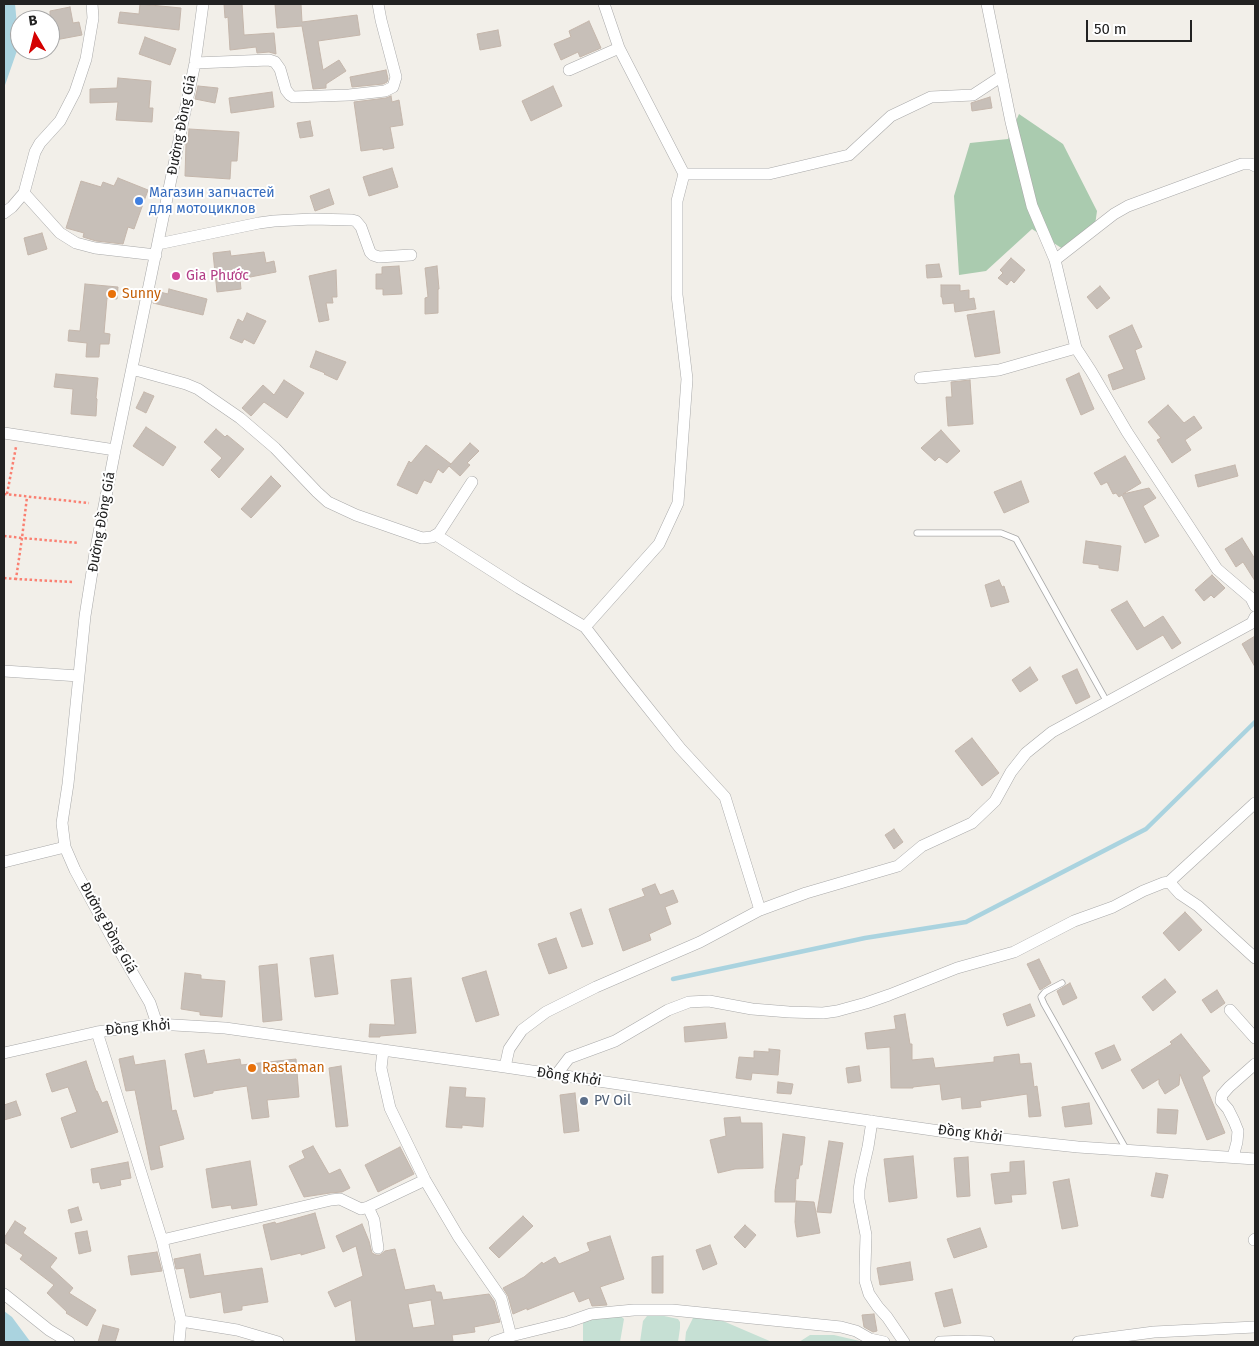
<!DOCTYPE html>
<html>
<head>
<meta charset="utf-8">
<style>
  body { margin:0 }
  #map { position:relative; width:1259px; height:1346px; overflow:hidden; background:#f2efe9; font-family:"Fira Sans",sans-serif }
  canvas { display:block }
  .frame { position:absolute; inset:0; border:5px solid #222; pointer-events:none }
  .north { position:absolute; left:10px; top:10px; width:50px; height:50px; box-sizing:border-box; background:#fff; border:1px solid #a7a7a7; border-radius:50%; rotate:352deg; font-size:14px; font-weight:700; line-height:20px; text-align:center; color:#222 }
  .north::after { content:''; display:block; margin:auto; width:18px; height:22px; background:#d40000; clip-path:polygon(50% 0,100% 100%,50% 72%,0 100%) }
  .scale { position:absolute; left:1086px; top:20px; width:106px; height:22px; box-sizing:border-box; border:2px solid #222; border-top:0; padding-left:6px; font-size:15px; line-height:18px; white-space:nowrap; color:#222; -webkit-text-stroke:4px #fff; paint-order:stroke }
</style>
</head>
<body>
<div id="map">
<canvas width="1259" height="1346"></canvas>
<div class="frame"></div>
<div class="north">B</div>
<div class="scale">50 m</div>
</div>
<script>
const ctx = document.querySelector('canvas').getContext('2d');
ctx.lineJoin = 'round';
function fill(path, color) { ctx.fillStyle = color; ctx.fill(path, 'evenodd'); }
const toPath = rows => new Path2D(rows.map(r => 'M' + r).join(''));
function stroke(path, color, width, dash) { ctx.strokeStyle = color; ctx.lineWidth = width; ctx.lineCap = dash ? 'butt' : 'round'; ctx.setLineDash(dash || []); ctx.stroke(path); }
function write(font, color, halo, rows, align = 'center') {
  ctx.font = font + ' "Fira Sans",sans-serif'; ctx.lineWidth = 4; ctx.setLineDash([]); ctx.textBaseline = 'middle'; ctx.strokeStyle = halo; ctx.fillStyle = color; for (const [text, x, y, turn = 0] of rows) {
    ctx.save(); ctx.translate(x, y); ctx.rotate((+turn || 0) * Math.PI / 180); ctx.textAlign = isNaN(turn) ? turn : align; if (halo) ctx.strokeText(text, 0, 0); ctx.fillText(text, 0, 0); ctx.restore();
  }
}
fill(toPath([
  [618,1314,624,1319,620,1342,583,1342,583,1322,585,1318],
  [655,1314,678,1319,680,1322,680,1328,678,1342,640,1342,643,1321,647,1316],
  [693,1318,708,1318,723,1321,772,1342,685,1342,686,1332],
  [810,1335,834,1335,864,1342,799,1342]
]), '#c6e0d4');
fill(toPath([
  [1019,114,1063,144,1097,211,1095,225,1066,251,1032,229,986,271,959,275,954,196,970,143,1008,139]
]), '#aacbaf');
fill(toPath([
  [4,4,15,4,19,45,4,88],
  [4,1311,12,1317,29,1340,32,1342,4,1342]
]), '#aad3df');
stroke(toPath([
  [673,979,865,938,966,922,1146,829,1255,722]
]), '#aad3df', 4.5);
const building = toPath([
  [140,4,181,8,179,30,118,23,120,12,139,14,140,4],
  [224,4,242,4,244,35,274,33,276,54,269,52,257,53,256,47,230,50,228,17,225,18,224,4],
  [275,4,301,4,302,22,357,15,360,35,318,41,323,70,339,60,346,71,326,84,326,88,313,89,302,26,277,28,275,4],
  [70,7,73,23,79,22,82,35,50,41,50,11,70,7],
  [589,21,601,48,580,57,578,52,561,60,554,44,571,37,569,31,589,21],
  [498,30,501,46,480,50,477,34,498,30],
  [145,37,176,49,170,65,139,54,145,37],
  [386,70,388,79,387,82,383,84,352,87,350,77,386,70],
  [118,78,151,81,149,108,153,108,152,122,116,120,118,102,90,103,90,89,117,88,118,78],
  [198,86,218,88,215,103,195,99,198,86],
  [553,86,562,106,531,121,522,101,553,86],
  [272,92,274,107,231,113,229,98,272,92],
  [391,96,392,102,399,100,403,125,390,127,394,148,383,150,383,148,361,151,354,102,386,98,391,96],
  [990,97,992,108,972,111,971,103,990,97],
  [310,121,313,136,300,138,297,123,310,121],
  [189,129,239,132,237,161,231,161,230,179,185,176,186,143,188,143,189,129],
  [392,168,398,187,369,196,363,177,392,168],
  [118,178,148,190,134,229,128,227,123,244,96,241,83,237,84,233,66,228,81,181,101,187,103,182,114,186,118,178],
  [329,189,334,204,315,211,310,196,329,189],
  [42,233,47,249,28,255,24,238,42,233],
  [230,251,231,256,264,252,266,263,274,261,276,272,240,279,241,289,217,292,213,253,230,251],
  [1011,258,1025,270,1014,283,1011,280,1007,285,998,278,1003,273,1000,270,1011,258],
  [939,264,942,277,927,278,926,265,939,264],
  [399,266,402,294,383,295,383,289,376,289,376,274,382,274,382,267,399,266],
  [437,266,439,289,438,289,438,313,425,314,425,298,428,297,425,268,437,266],
  [336,270,337,297,332,297,333,303,326,303,329,320,319,322,309,276,336,270],
  [85,284,118,287,117,299,107,298,104,333,110,334,109,344,100,344,99,357,86,357,87,343,68,341,69,330,80,331,85,284],
  [941,285,960,285,960,291,969,290,969,299,974,298,976,309,955,312,954,303,943,304,942,297,941,297,941,285],
  [1100,286,1110,298,1097,309,1087,297,1100,286],
  [169,289,207,299,203,315,153,303,156,291,168,294,169,289],
  [994,311,1000,353,975,357,967,315,994,311],
  [247,313,266,321,254,344,244,339,242,343,230,338,238,319,243,322,247,313],
  [1132,325,1142,347,1135,350,1145,379,1113,390,1108,375,1124,369,1109,336,1132,325],
  [316,351,346,362,337,380,324,374,325,373,310,367,316,351],
  [1079,373,1094,409,1081,415,1066,379,1079,373],
  [56,374,98,378,96,398,97,399,96,416,71,414,73,389,54,387,56,374],
  [284,380,304,393,287,418,264,402,251,416,242,408,263,385,274,395,284,380],
  [970,380,973,424,948,426,946,397,952,397,951,382,970,380],
  [144,392,154,396,146,413,136,408,144,392],
  [1168,405,1184,423,1194,416,1202,428,1185,440,1191,450,1172,463,1157,440,1161,438,1148,422,1168,405],
  [146,427,176,447,163,466,133,446,146,427],
  [216,429,225,437,227,435,244,449,219,478,211,470,222,458,204,442,216,429],
  [941,430,960,451,947,463,939,457,935,461,921,448,941,430],
  [470,443,479,451,467,463,470,465,460,476,449,466,443,473,438,469,431,483,424,480,417,494,397,485,409,461,411,463,426,445,451,464,450,465,470,443],
  [1125,456,1141,483,1123,494,1149,488,1156,498,1143,506,1159,536,1145,543,1122,495,1119,497,1116,493,1113,494,1107,482,1101,485,1094,473,1125,456],
  [1235,465,1238,476,1198,487,1195,475,1235,465],
  [271,476,281,486,251,518,241,509,271,476],
  [1021,481,1029,502,1004,513,994,492,1021,481],
  [1242,538,1255,559,1255,581,1243,562,1236,567,1225,549,1242,538],
  [1086,541,1121,546,1118,571,1099,568,1099,565,1083,563,1086,541],
  [1212,575,1225,588,1214,598,1211,595,1204,601,1195,590,1212,575],
  [999,580,1002,587,1004,586,1009,602,991,607,985,585,999,580],
  [1127,601,1144,628,1163,616,1181,643,1172,649,1163,635,1137,650,1111,610,1127,601],
  [1255,636,1255,667,1242,644,1255,636],
  [1030,667,1038,680,1020,692,1012,680,1030,667],
  [1077,669,1090,697,1076,704,1062,676,1077,669],
  [972,738,999,773,982,786,955,751,972,738],
  [894,829,903,842,894,849,885,835,894,829],
  [655,884,660,895,673,890,678,902,665,907,671,924,649,934,651,940,623,951,609,909,645,896,642,889,655,884],
  [581,909,593,944,582,947,570,913,581,909],
  [1185,912,1202,930,1179,951,1163,933,1185,912],
  [556,938,567,968,549,974,538,944,556,938],
  [333,955,338,994,315,997,310,958,333,955],
  [1039,959,1051,983,1040,990,1027,964,1039,959],
  [277,964,282,1020,263,1022,259,966,277,964],
  [486,971,499,1015,476,1022,462,978,486,971],
  [185,973,201,975,201,979,225,981,222,1017,200,1015,200,1012,181,1009,185,973],
  [411,978,416,1033,380,1036,380,1037,369,1037,370,1024,395,1025,391,980,411,978],
  [1165,979,1176,992,1153,1011,1142,997,1165,979],
  [1070,983,1077,998,1063,1005,1057,991,1070,983],
  [1217,990,1225,1003,1211,1013,1202,1000,1217,990],
  [1030,1004,1035,1016,1007,1026,1003,1014,1030,1004],
  [905,1014,910,1044,912,1044,912,1060,933,1058,935,1068,994,1062,994,1057,1019,1054,1020,1064,1031,1063,1034,1087,1037,1086,1041,1116,1029,1117,1027,1094,980,1101,981,1107,962,1109,961,1097,942,1100,940,1084,913,1087,913,1088,891,1088,890,1047,867,1049,865,1033,896,1029,894,1016,905,1014],
  [725,1023,727,1038,685,1042,684,1027,725,1023],
  [1181,1034,1210,1071,1202,1077,1225,1133,1207,1140,1180,1074,1179,1085,1165,1094,1159,1084,1159,1079,1143,1089,1131,1070,1172,1044,1170,1042,1181,1034],
  [1114,1045,1121,1060,1102,1069,1095,1053,1114,1045],
  [769,1049,780,1050,778,1075,752,1073,751,1080,736,1078,739,1057,754,1058,754,1051,769,1052,769,1049],
  [204,1050,207,1064,240,1059,241,1065,296,1059,299,1097,267,1100,269,1117,252,1119,247,1086,213,1091,213,1093,194,1097,185,1054,204,1050],
  [133,1056,135,1065,165,1060,172,1111,176,1110,184,1139,159,1146,163,1167,151,1170,135,1090,126,1091,119,1059,133,1056],
  [86,1061,96,1091,97,1091,102,1103,107,1101,118,1132,71,1148,61,1118,77,1112,68,1087,52,1092,46,1074,86,1061],
  [341,1066,348,1126,336,1127,329,1068,341,1066],
  [859,1066,861,1081,848,1083,846,1068,859,1066],
  [778,1082,793,1084,791,1094,777,1093,778,1082],
  [450,1087,466,1088,465,1097,485,1098,483,1127,462,1125,462,1128,446,1127,450,1087],
  [575,1093,579,1131,564,1133,560,1095,575,1093],
  [16,1101,21,1115,4,1120,4,1105,16,1101],
  [1089,1103,1092,1124,1065,1127,1062,1107,1089,1103],
  [1158,1109,1178,1110,1176,1134,1157,1133,1158,1109],
  [740,1117,741,1123,762,1123,763,1168,735,1169,718,1173,710,1140,726,1136,724,1118,740,1117],
  [783,1134,805,1137,802,1165,800,1165,798,1179,796,1178,795,1202,775,1202,775,1191,783,1134],
  [829,1141,843,1143,831,1213,817,1212,829,1141],
  [313,1146,329,1174,340,1169,350,1188,342,1192,330,1193,304,1197,289,1166,305,1158,302,1151,313,1146],
  [400,1147,414,1174,378,1192,365,1165,400,1147],
  [913,1156,917,1198,889,1202,884,1159,913,1156],
  [968,1157,970,1196,957,1197,954,1158,968,1157],
  [250,1161,257,1205,232,1209,231,1205,212,1208,206,1169,250,1161],
  [1024,1161,1026,1194,1011,1195,1012,1202,995,1204,991,1174,1010,1172,1010,1162,1024,1161],
  [128,1162,131,1178,120,1180,121,1185,101,1189,99,1182,93,1183,91,1169,128,1162],
  [1156,1173,1168,1175,1163,1198,1151,1196,1156,1173],
  [1069,1179,1078,1226,1062,1229,1053,1182,1069,1179],
  [796,1201,814,1202,820,1233,797,1237,795,1222,796,1201],
  [78,1207,82,1220,71,1223,68,1210,78,1207],
  [315,1213,325,1248,301,1255,301,1253,271,1260,263,1225,275,1222,276,1224,315,1213],
  [523,1216,533,1226,499,1258,489,1248,523,1216],
  [15,1221,26,1228,23,1233,57,1258,50,1267,73,1288,69,1293,96,1310,87,1326,66,1313,67,1312,47,1293,54,1285,20,1259,23,1255,4,1242,4,1238,15,1221],
  [362,1224,369,1241,372,1253,376,1255,380,1255,385,1251,395,1249,405,1290,434,1285,436,1292,441,1292,443,1300,489,1294,494,1301,500,1322,474,1327,475,1332,452,1335,453,1341,447,1342,356,1342,351,1300,335,1307,328,1292,363,1276,356,1246,343,1252,336,1236,362,1224],
  [431,1300,435,1325,413,1328,408,1304,431,1300],
  [745,1225,756,1235,745,1248,734,1237,745,1225],
  [980,1228,987,1247,954,1258,947,1239,980,1228],
  [87,1231,91,1251,79,1254,75,1233,87,1231],
  [610,1236,624,1279,600,1287,607,1305,592,1306,589,1298,579,1302,574,1291,527,1310,527,1308,513,1314,508,1296,503,1288,524,1277,542,1262,543,1264,555,1257,559,1264,590,1251,587,1243,610,1236],
  [710,1245,717,1264,703,1270,696,1250,710,1245],
  [157,1252,162,1271,131,1275,128,1256,157,1252],
  [200,1254,204,1276,262,1268,268,1302,242,1306,242,1310,224,1313,221,1292,190,1298,184,1268,176,1269,174,1259,200,1254],
  [663,1256,663,1293,652,1293,652,1257,663,1256],
  [910,1262,913,1280,880,1285,877,1268,910,1262],
  [952,1289,961,1323,944,1327,935,1293,952,1289],
  [874,1314,877,1331,873,1332,864,1327,862,1315,874,1314],
  [103,1325,119,1329,115,1342,98,1342,103,1325]
]);
fill(building, '#c7bfb8');
stroke(building, '#c4b6ab', 1);
const service = toPath([
  [917,533,1001,533,1016,539,1107,702],
  [1062,983,1045,992,1041,997,1044,1004,1126,1149]
]);
const minor = toPath([
  [987,4,1011,122,1032,206,1055,260,1076,348,1091,371,1127,432,1217,569,1251,598,1255,606],
  [619,48,684,174,769,174,849,155,891,116,931,97,973,95,1002,76],
  [195,63,269,60,275,62,280,69,286,90,290,95,293,97,349,95,385,91,393,87,396,77,381,20,378,4],
  [569,70,619,48,604,4],
  [24,193,60,233,76,243,95,248,156,255],
  [4,213,12,207,24,193,35,152,40,143,60,121,75,92,86,59,93,18,92,4],
  [158,244,259,223,274,221,312,219,352,220,356,221,361,227,370,252,373,255,379,257,411,255],
  [1055,260,1114,214,1128,206,1242,164,1251,164,1255,166],
  [132,369,186,384,198,389,208,396,240,418,275,448,317,492,328,502,356,515,422,538,432,537,439,533,472,482],
  [920,378,999,370,1076,348],
  [4,433,115,450],
  [436,535,519,588,585,627,659,544,678,503,687,379,677,295,677,201,684,174],
  [585,627,625,679,680,748,725,797,760,910],
  [4,671,79,676],
  [4,862,65,847],
  [1169,882,1255,803],
  [1230,1010,1255,1038],
  [157,1024,150,1003,111,936,75,870,65,847,62,823,68,784,85,616,95,553,115,450,195,63,203,4],
  [97,1032,162,1240,181,1321,179,1342],
  [383,1051,381,1068,390,1108,425,1180,458,1236,501,1298,511,1336],
  [4,1053,97,1032,157,1024,225,1028,505,1067,766,1106,974,1136,1078,1147,1255,1159],
  [505,1067,509,1049,522,1030,546,1012,596,987,700,942,760,910,806,893,898,866,922,846,972,823,995,801,1011,772,1026,753,1052,732,1252,623,1255,617],
  [556,1075,569,1058,615,1041,668,1010,689,1002,709,1001,752,1009,789,1012,823,1013,837,1011,866,1003,889,995,957,968,1014,952,1074,921,1113,907,1143,891,1163,883,1169,882,1171,884,1180,894,1198,906,1255,958],
  [872,1121,868,1147,861,1177,859,1190,859,1199,866,1235,865,1268,865,1281,869,1294,878,1307,887,1317,904,1342],
  [1233,1157,1237,1142,1238,1131,1234,1121,1228,1109,1221,1101,1222,1095,1229,1087,1255,1064],
  [368,1207,374,1220,378,1248],
  [162,1240,331,1200,340,1199,361,1209,368,1207,425,1180],
  [1254,1240,1255,1239],
  [4,1294,49,1330,69,1342],
  [181,1321,237,1330,278,1342],
  [494,1342,511,1336,568,1322,591,1314,634,1310,672,1310,841,1327,856,1331,870,1339,884,1342],
  [940,1342,968,1341,989,1342],
  [1078,1342,1154,1332,1255,1327]
]);
stroke(service, '#a9a9a9', 7);
stroke(minor, '#a9a9a9', 12);
stroke(toPath([
  [4,494,89,503],
  [7,494,16,447],
  [4,536,22,538,27,497],
  [4,578,16,579],
  [72,582,16,579,22,538,79,543]
]), '#fa8072', 2.5, [2.5, 2.5]);
stroke(service, '#fff', 5.5);
stroke(minor, '#fff', 11);
for (const [x, y, r, color] of [
  [139,201,5,"#3f7fe0"],
  [176,276,5,"#d1479c"],
  [112,294,5,"#e8710a"],
  [252,1068,5,"#e8710a"],
  [584,1101,5,"#5c6f8a"]
]) { const dot = new Path2D(); dot.arc(x, y, r, 0, 2 * Math.PI); ctx.fillStyle = color; ctx.fill(dot); stroke(dot, '#fff', 2); }
write('14px', '#222', '#fff', [
  ["Đường Đồng Giá",182,125,-79],
  ["Đường Đồng Giá",102,522,-80],
  ["Đường Đồng Giá",108,928,61],
  ["Đồng Khởi",138,1028,-5],
  ["Đồng Khởi",569,1077,8],
  ["Đồng Khởi",970,1134,7]
]);
write('14px', '#366cbe', '#fff', [
  ["Магазин запчастей",149,193],
  ["для мотоциклов",149,209]
], 'left');
write('14px', '#b23c85', '#fff', [
  ["Gia Phước",186,276]
], 'left');
write('14px', '#c56008', '#fff', [
  ["Sunny",122,294],
  ["Rastaman",262,1068]
], 'left');
write('14px', '#4e5e75', '#fff', [
  ["PV Oil",594,1101]
], 'left');
</script>
</body>
</html>
